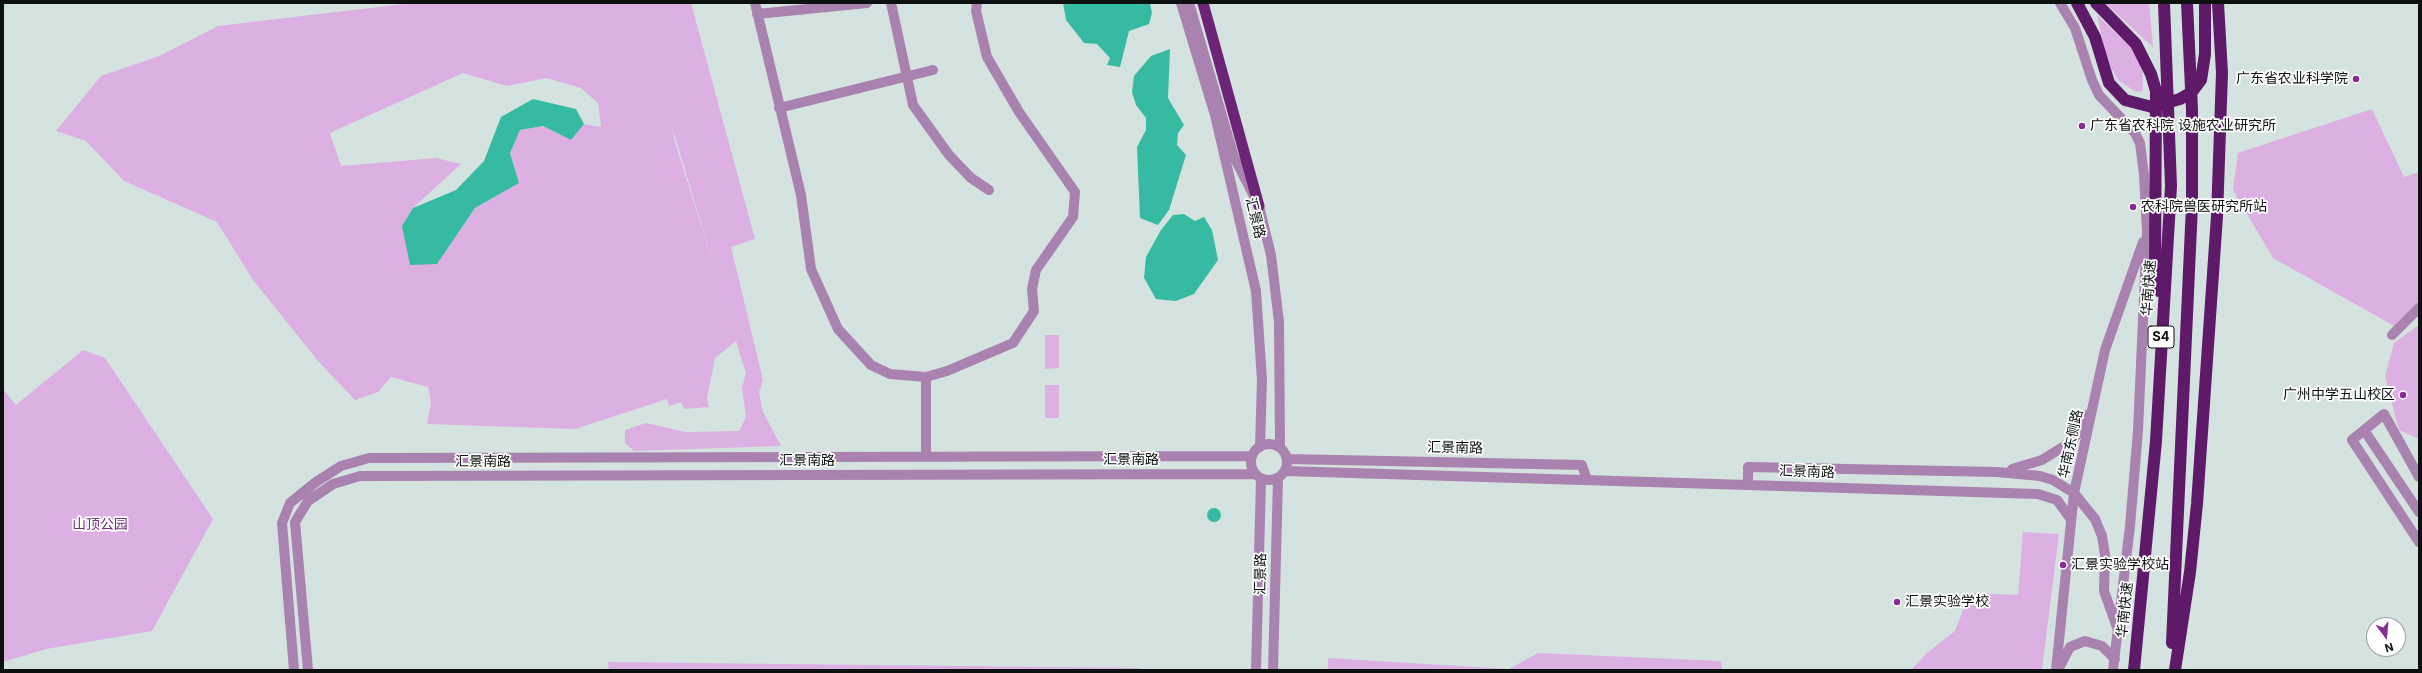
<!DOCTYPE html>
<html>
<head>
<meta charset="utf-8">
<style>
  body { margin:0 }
  #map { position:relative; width:2422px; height:673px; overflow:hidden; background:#d4e3df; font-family:Inter,sans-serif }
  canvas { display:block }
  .frame { position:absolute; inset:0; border:4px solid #0c1110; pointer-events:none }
  .north { position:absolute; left:2366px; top:617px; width:40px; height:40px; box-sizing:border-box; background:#fff; border:1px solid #9ea09f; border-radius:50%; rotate:164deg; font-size:11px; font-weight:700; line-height:16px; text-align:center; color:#0c1110 }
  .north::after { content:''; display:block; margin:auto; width:14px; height:18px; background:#882b96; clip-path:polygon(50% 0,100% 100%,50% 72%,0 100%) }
</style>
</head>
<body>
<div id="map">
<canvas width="2422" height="673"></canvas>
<div class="frame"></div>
<div class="north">N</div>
</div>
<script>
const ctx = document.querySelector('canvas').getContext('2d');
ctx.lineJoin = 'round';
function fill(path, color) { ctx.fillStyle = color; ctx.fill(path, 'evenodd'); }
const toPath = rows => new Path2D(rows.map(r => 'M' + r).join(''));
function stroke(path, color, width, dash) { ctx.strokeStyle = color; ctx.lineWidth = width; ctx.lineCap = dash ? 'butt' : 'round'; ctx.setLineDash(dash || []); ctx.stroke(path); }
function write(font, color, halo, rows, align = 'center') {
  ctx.font = font + ' Inter,"Noto Sans SC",sans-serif'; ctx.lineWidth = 3.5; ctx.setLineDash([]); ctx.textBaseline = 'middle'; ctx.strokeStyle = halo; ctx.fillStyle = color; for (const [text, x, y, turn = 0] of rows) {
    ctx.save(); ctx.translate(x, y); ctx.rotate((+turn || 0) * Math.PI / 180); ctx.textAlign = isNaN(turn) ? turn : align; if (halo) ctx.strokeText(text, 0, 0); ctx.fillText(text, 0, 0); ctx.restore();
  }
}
fill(toPath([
  [412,3,691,3,755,239,731,247,763,380,759,392,763,412,781,446,634,451,625,443,625,430,646,423,685,432,739,431,746,417,742,387,746,374,736,341,715,358,707,398,709,407,684,409,681,402,669,406,667,399,575,429,427,424,431,403,428,387,391,377,378,392,355,400,318,361,253,280,217,222,124,181,86,141,56,131,101,76,159,56,218,26],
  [463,73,507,86,546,78,581,88,598,103,601,127,584,124,571,140,543,126,520,130,510,153,519,183,475,208,437,264,402,226,413,208,461,164,436,158,341,166,330,133],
  [672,127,717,276,675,142],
  [2105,3,2149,3,2153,47],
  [2097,15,2137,53,2142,62,2143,91,2136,92,2118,80,2107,60],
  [2372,109,2404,177,2419,172,2419,303,2396,327,2273,258,2233,190,2238,153],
  [2419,325,2419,439,2399,430,2385,377,2394,343],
  [1045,335,1059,335,1059,368,1045,369],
  [83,350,105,358,213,519,152,631,46,649,3,662,3,389,16,405],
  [1045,385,1059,385,1059,418,1045,418],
  [2023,532,2059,534,2042,670,1911,670,1928,652,1955,631,1970,593,2018,595],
  [1538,653,1721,661,1722,670,1328,670,1328,658,1509,669],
  [608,662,1140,668,1141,670,609,670]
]), '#ddb0e3');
fill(toPath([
  [1063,3,1150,3,1152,13,1149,24,1129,31,1120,67,1107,65,1110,58,1097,44,1084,43,1066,20],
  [1170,49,1168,98,1184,125,1178,133,1177,145,1186,155,1169,210,1158,225,1140,218,1137,147,1146,130,1146,118,1136,105,1132,92,1134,76,1151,56],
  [533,99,576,109,584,124,571,140,543,126,520,130,510,153,519,183,475,208,437,264,410,265,402,226,413,208,456,190,484,161,501,117],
  [1184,214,1195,221,1204,217,1212,230,1218,260,1194,294,1176,301,1156,299,1144,278,1146,257,1161,230,1173,215],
  '1207 515a7 7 0 1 1 14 0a7 7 0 1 1-14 0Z'
]), '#37baa2');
stroke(toPath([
  [755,3,801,195,811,269,838,329,871,365,890,374,926,377,947,371,1013,343,1034,311,1032,289,1036,270,1073,217,1075,192,1019,112,987,57,976,11,977,3],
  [891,3,913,105,949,155,971,178,989,190],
  [1181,3,1215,115,1256,291,1262,380,1260,447],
  [1189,3,1234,157,1259,206,1271,255,1279,322,1280,448],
  [757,14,867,3],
  [779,108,933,70],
  [2392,335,2419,308],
  [926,377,926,457],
  [2364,430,2419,512],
  '1251 462a18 18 0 1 1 36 0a18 18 0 1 1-36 0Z',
  [1287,459,1582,465,1587,480],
  [1286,471,1748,485],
  [2419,477,2384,414,2352,440,2419,542],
  [294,670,282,523,290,503,316,482,341,466,369,458,1252,456],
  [308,670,295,522,308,501,333,484,360,476,1255,474],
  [1256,670,1261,479],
  [1273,670,1278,479]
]), '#aa82b0', 10);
stroke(toPath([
  [2060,3,2075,28,2092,80,2099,95,2135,133,2140,143,2144,175,2147,231,2138,431,2130,526,2113,670],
  [2012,469,2042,460,2066,445,2076,436,2087,415],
  [2070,518,2057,500,2038,494,1748,485,1748,467,1997,472,2040,476,2053,480,2074,493,2095,519,2102,536,2105,555,2104,591,2118,630],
  [2059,668,2070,647,2085,641,2102,646,2115,659],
  [2056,670,2074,493,2105,350,2143,242]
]), '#aa82b0', 10);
stroke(toPath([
  [1203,3,1259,206]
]), '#6c2476', 11);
stroke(toPath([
  [2096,3,2136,44,2151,74,2156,91,2155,268,2159,291],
  [2172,643,2192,205,2192,110,2187,3],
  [2134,670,2156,441,2171,186,2164,3],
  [2175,670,2190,572,2197,504,2217,216,2222,73,2218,3]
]), '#5f1969', 12);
stroke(toPath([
  [2077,3,2095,37,2109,83,2125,100,2152,107,2180,99,2192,92,2201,80,2205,54,2205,3]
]), '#5f1969', 12);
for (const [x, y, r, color] of [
  [2356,79,4,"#882b96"],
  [2082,126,4,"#882b96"],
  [2133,207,4,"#882b96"],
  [2403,395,4,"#882b96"],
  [2063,565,4,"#882b96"],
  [1897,602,4,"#882b96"]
]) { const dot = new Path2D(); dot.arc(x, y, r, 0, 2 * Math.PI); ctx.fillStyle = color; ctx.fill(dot); stroke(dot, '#fff', 1.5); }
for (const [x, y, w] of [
  [2161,337,26]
]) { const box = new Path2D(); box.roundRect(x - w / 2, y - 11, w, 22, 3); ctx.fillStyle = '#fff'; ctx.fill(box); stroke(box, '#0c1110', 1); }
write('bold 13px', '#0c1110', null, [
  ["S4",2161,337]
]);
write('14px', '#0c1110', '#fff', [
  ["广东省农业科学院",2348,79,"right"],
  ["广东省农科院 设施农业研究所",2090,126],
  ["农科院兽医研究所站",2141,207],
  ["广州中学五山校区",2395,395,"right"],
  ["汇景实验学校站",2071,565],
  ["汇景实验学校",1905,602]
], 'left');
write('14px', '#0c1110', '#fff', [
  ["汇景路",1255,218,76],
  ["华南快速",2149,288,-86],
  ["华南东侧路",2071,444,-78],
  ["汇景南路",1455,448,1],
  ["汇景南路",1131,460],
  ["汇景南路",807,461],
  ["汇景南路",483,462],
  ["汇景南路",1807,472,2],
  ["汇景路",1261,574,-89],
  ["华南快速",2125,610,-84]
]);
write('14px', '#772f81', '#fff', [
  ["山顶公园",100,525]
]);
</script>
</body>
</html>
